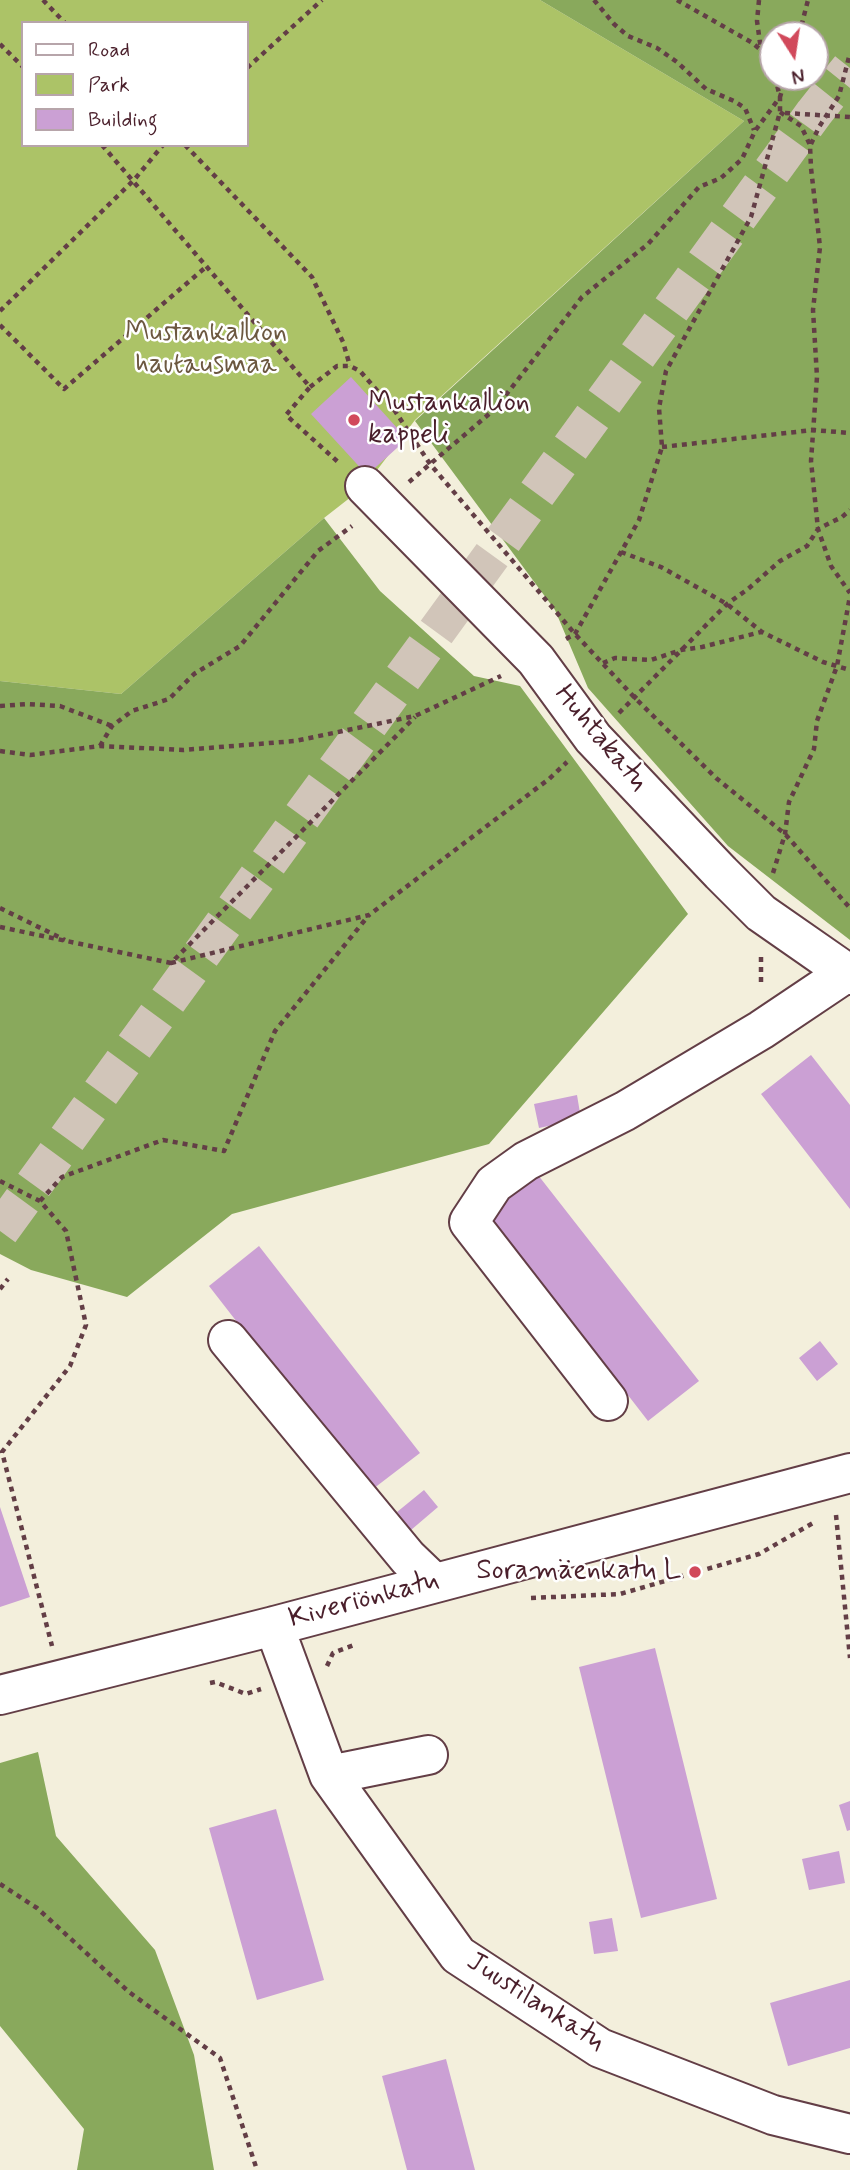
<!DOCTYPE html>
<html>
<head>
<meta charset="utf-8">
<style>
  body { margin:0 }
  #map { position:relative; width:850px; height:2170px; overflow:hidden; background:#f3efdc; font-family:Mynerve,sans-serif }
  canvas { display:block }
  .legend { position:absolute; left:21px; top:21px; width:228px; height:126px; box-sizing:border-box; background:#fff; border:2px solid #b7a5aa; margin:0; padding:9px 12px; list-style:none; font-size:21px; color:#4a1f2b }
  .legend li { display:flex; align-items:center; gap:14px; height:35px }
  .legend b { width:35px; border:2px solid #b7a5aa }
  .north { position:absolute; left:759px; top:21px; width:70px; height:70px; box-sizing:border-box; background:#fff; border:2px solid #b7a5aa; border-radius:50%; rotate:168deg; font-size:19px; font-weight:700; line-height:28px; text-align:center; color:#4a1f2b }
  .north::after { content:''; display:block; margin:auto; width:24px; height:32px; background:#d1495b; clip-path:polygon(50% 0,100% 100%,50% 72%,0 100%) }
</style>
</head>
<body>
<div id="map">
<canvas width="850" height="2170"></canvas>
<ul class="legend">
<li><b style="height:9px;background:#fff"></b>Road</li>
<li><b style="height:19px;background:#acc367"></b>Park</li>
<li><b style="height:19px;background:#cba0d4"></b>Building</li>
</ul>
<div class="north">N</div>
</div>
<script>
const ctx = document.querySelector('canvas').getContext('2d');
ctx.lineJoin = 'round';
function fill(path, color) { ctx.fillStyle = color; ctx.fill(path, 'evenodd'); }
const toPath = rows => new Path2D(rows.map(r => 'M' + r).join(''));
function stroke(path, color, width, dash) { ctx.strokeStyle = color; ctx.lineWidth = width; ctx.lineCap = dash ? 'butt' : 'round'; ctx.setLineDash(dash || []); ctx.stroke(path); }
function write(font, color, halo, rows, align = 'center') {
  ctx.font = font + ' Mynerve,sans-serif'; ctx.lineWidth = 5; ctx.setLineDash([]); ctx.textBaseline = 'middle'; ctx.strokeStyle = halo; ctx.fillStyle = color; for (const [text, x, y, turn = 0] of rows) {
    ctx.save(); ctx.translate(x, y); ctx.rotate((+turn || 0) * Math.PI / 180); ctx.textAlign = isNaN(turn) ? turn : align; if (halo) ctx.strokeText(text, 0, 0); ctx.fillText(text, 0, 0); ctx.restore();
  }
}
fill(toPath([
  [0,0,540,0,744,121,415,420,365,486,324,518,121,694,0,681],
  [23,23,247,23,247,145,23,145]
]), '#acc367');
fill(toPath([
  [540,0,850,0,850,940,728,846,588,688,555,610,415,421,744,121],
  [773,35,815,35,815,77,773,77],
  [324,518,380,591,474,676,520,686,688,914,489,1144,232,1214,127,1297,31,1270,0,1254,0,681,121,694],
  [38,1752,56,1836,155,1950,194,2055,214,2170,77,2170,84,2129,0,2026,0,1763]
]), '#89a95c');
fill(toPath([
  [351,377,407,439,367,475,311,414],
  [811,1055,850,1105,850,1209,761,1094],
  [577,1095,581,1119,539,1128,534,1104],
  [538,1175,699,1381,648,1421,488,1214],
  [259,1246,420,1453,369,1492,209,1286],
  [820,1341,838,1364,817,1381,799,1358],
  [424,1490,438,1507,411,1530,397,1512],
  [0,1507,30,1597,0,1607],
  [655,1648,717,1899,641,1918,579,1667],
  [850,1801,850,1830,847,1831,839,1805],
  [276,1809,324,1980,257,2000,209,1828],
  [839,1851,845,1883,809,1890,802,1859],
  [612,1918,618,1951,594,1954,589,1922],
  [850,1980,850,2048,788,2066,770,2003],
  [446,2059,475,2170,407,2170,382,2076]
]), '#cba0d4');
stroke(toPath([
  [0,1231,814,113,850,68]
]), '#d1c5b9', 38, [38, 19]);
const minor = toPath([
  [365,486,536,660,593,738,721,873,761,913,850,975],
  [228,1340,408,1558,433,1582],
  [608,1401,469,1222,494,1184,526,1161,625,1111,761,1030,846,973],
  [274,1626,329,1775,458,1955,600,2048,773,2115,850,2134],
  [0,1695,274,1626,850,1473],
  [329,1775,428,1755]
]);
stroke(minor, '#633e46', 42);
stroke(toPath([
  [43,0,65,23],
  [594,0,614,24,628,36,657,48,677,62,706,89,734,101,745,108,754,130],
  [677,0,751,42,761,50,773,72],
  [759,0,757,21,761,50],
  [799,35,808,0],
  [0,44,23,67],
  [247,68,322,0],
  [780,112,801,126,810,145,811,168,820,247,813,310,817,377,811,461,818,529,831,566,850,593],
  [785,113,850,117],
  [811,144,819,127,839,96,850,53],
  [102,145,310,387,286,415,338,462],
  [185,145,312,277,343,342,350,366],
  [0,311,134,180,163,145],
  [0,325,64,389,207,266],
  [310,387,337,366,350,366,360,371,395,411,430,464,575,634,635,698,716,778,785,834,850,908],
  [662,447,813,430,850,433],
  [409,482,495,409,582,297,648,244,699,187,721,178,742,159,755,131,780,97,786,77],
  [621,552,661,567,727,604,762,632,823,662,850,670],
  [566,639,575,634,639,520,662,447,659,408,666,371,751,217,780,112,780,97,775,77],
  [603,663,615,658,651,660,681,650,702,647,761,632],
  [0,706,27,704,60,706,112,726],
  [619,713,727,604,748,589,780,561,807,546,818,529,842,517,850,510],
  [100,746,112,726,132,711,169,699,194,674,240,646,318,551,352,526],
  [0,751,30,755,100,746,183,750,295,741,415,716,501,676],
  [773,873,785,834,789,802,814,749,817,721,837,666,850,596],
  [0,908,65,940],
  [0,927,171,963,415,717],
  [761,957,761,987],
  [171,963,369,915,549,779,567,762],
  [0,1181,40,1201,66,1231,86,1325,70,1366,2,1452,52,1646],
  [40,1201,62,1177,163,1140,224,1151,275,1031,369,915],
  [0,1289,8,1279],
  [836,1515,850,1658],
  [531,1598,620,1594,759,1554,813,1523],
  [327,1666,333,1653,354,1645],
  [210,1683,215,1682,246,1694,261,1689],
  [0,1884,37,1908,129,1992,220,2058,257,2170]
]), '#633e46', 4.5, [5, 5]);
stroke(minor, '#fff', 38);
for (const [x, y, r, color] of [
  [354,420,7,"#d1495b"],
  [695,1572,7,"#d1495b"]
]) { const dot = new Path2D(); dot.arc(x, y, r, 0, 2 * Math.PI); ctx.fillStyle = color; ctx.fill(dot); stroke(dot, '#fff', 2.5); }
write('28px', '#6c5840', '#fff', [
  ["Mustankallion",206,334],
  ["hautausmaa",206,366]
]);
write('28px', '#4a1f2b', '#fff', [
  ["Mustankallion",368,404],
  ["kappeli",368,436],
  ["Soramäenkatu L",681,1572,"right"]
], 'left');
write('28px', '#4a1f2b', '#fff', [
  ["Huhtakatu",600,739,50],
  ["Kiveriönkatu",364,1601,-15],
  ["Juustilankatu",535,2003,33]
]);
</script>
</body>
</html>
